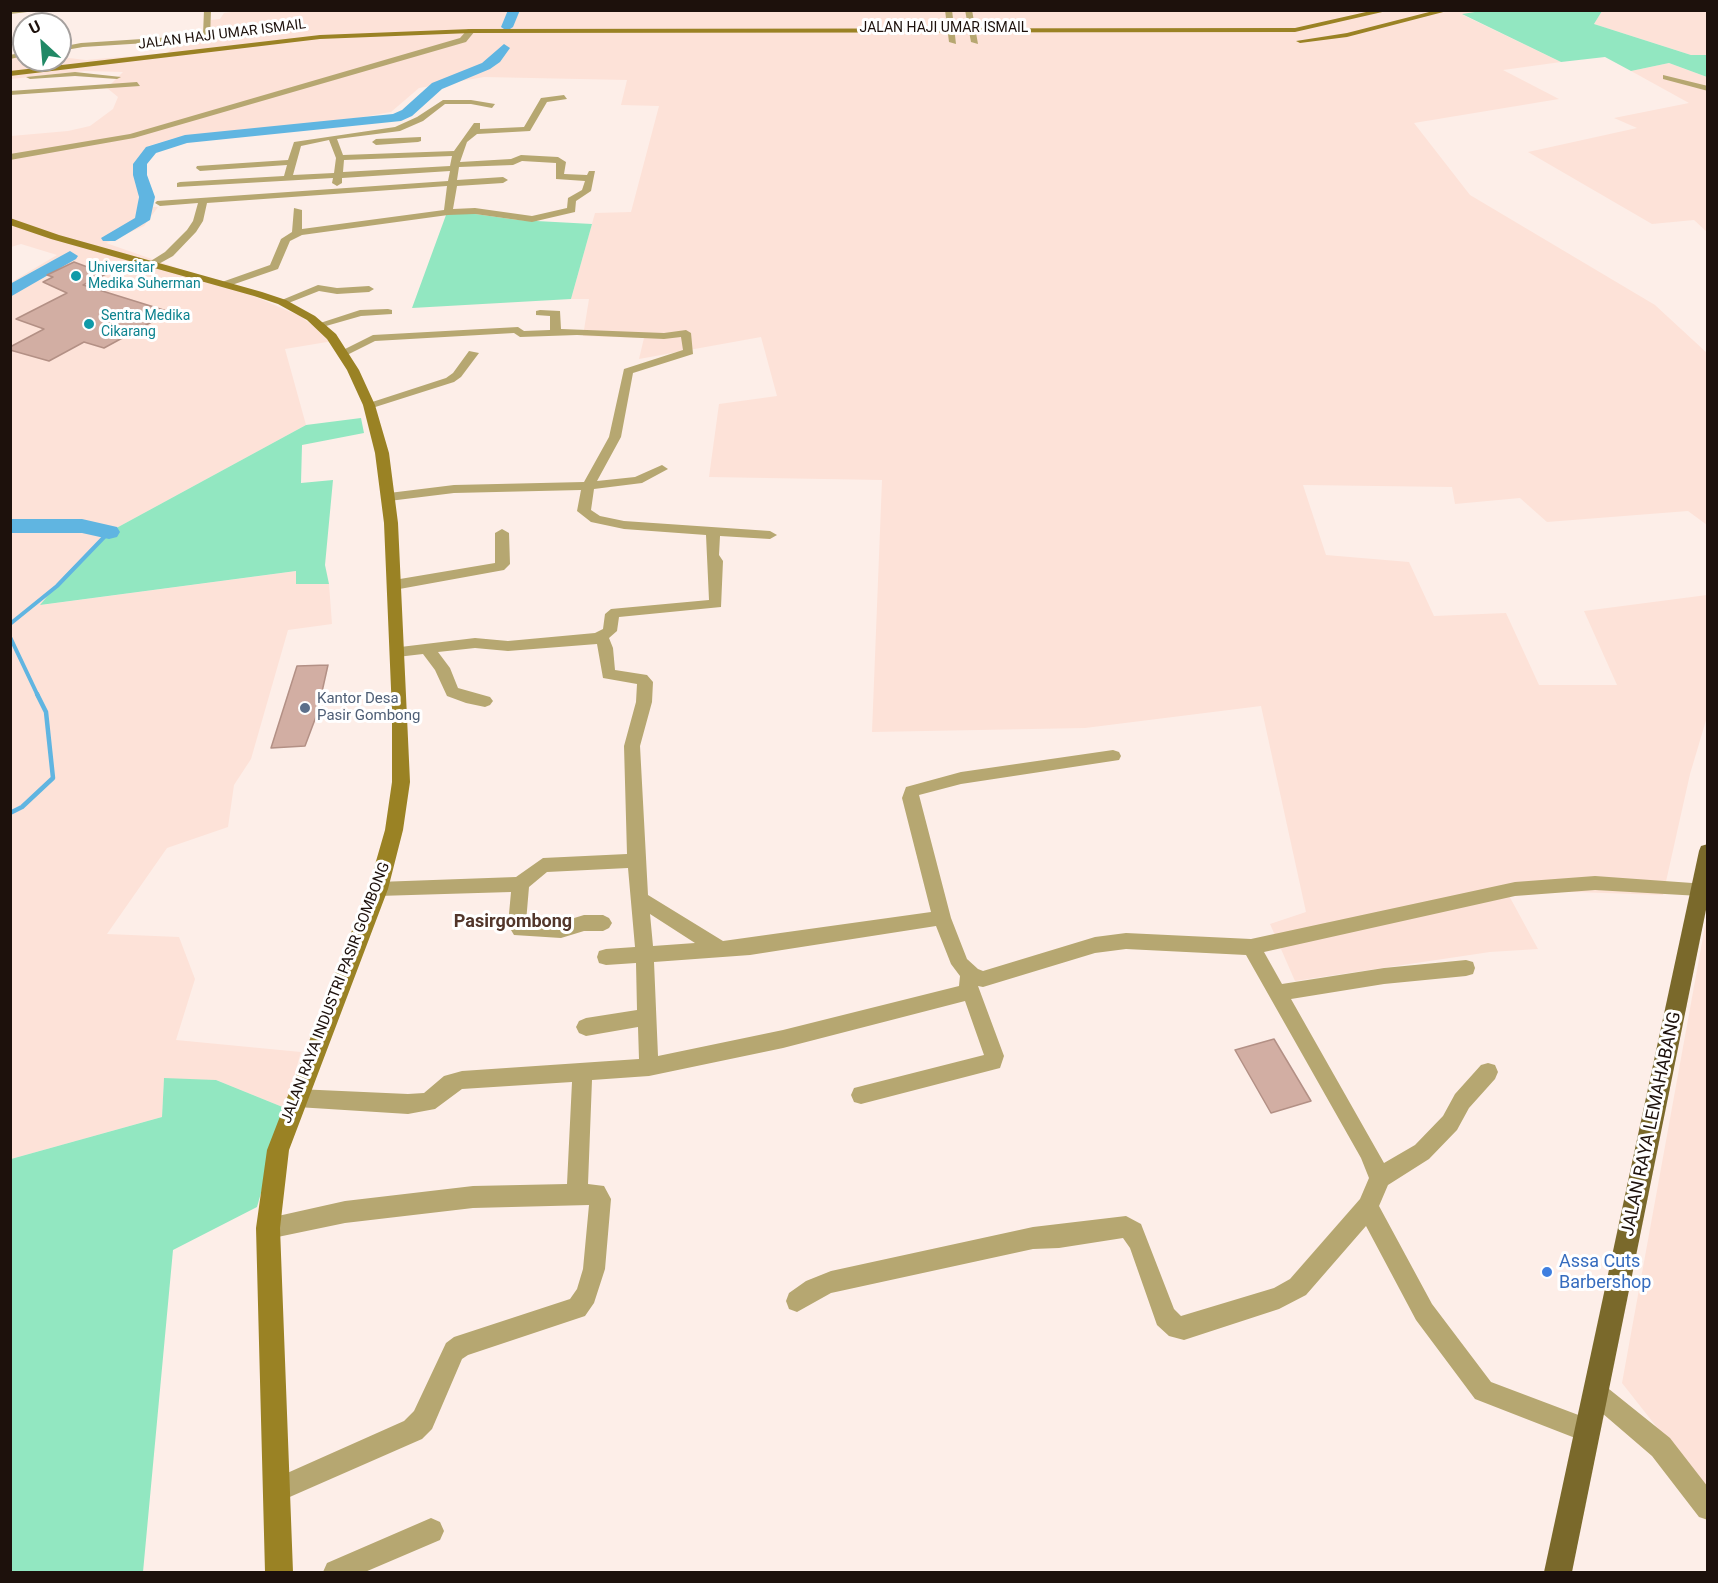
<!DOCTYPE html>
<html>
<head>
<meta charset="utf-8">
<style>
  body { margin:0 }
  #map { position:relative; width:1718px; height:1583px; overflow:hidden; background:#fdeee8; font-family:Roboto,sans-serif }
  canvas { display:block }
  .frame { position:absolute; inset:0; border:12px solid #1d110c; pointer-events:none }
  .north { position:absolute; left:12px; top:12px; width:60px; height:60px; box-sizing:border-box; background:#fff; border:2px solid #a5a09e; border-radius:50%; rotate:334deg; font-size:16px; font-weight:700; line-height:24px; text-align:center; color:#1d110c }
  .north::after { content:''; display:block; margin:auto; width:21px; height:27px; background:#218966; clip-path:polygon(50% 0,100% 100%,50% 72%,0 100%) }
</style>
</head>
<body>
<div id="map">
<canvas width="1718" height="1583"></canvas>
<div class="frame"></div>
<div class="north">U</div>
</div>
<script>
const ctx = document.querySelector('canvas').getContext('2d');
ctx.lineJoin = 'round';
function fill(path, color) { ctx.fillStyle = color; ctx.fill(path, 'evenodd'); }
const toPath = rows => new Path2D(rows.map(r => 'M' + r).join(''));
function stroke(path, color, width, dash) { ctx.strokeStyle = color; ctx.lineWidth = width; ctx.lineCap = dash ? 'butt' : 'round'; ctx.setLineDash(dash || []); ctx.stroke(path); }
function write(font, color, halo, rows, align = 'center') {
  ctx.font = font + ' Roboto,sans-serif'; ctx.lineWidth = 6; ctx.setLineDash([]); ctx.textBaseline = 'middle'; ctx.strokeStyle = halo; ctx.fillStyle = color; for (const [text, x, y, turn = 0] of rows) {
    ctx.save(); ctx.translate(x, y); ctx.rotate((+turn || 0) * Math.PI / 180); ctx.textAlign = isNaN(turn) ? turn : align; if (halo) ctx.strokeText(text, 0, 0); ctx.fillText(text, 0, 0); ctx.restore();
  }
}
fill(toPath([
  [246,10,1488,11,1463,15,1561,62,1503,70,1559,99,1414,123,1470,195,1655,305,1707,353,1707,525,1688,511,1547,522,1520,498,1455,504,1452,487,1303,485,1326,555,1409,562,1434,616,1506,613,1539,685,1617,685,1584,611,1707,595,1707,717,1690,774,1663,895,1545,891,1507,892,1538,949,1490,952,1295,981,1270,924,1306,912,1261,706,1085,728,872,732,882,480,709,477,719,404,777,396,761,337,639,359,644,338,583,336,589,299,571,299,595,213,631,212,659,106,621,105,627,80,484,77,419,88,391,112,357,118,175,138,148,146,139,164,138,206,158,207,144,226,106,243,235,288,300,316,333,341,285,349,306,425,109,532,41,605,297,571,296,583,329,584,332,624,288,630,251,759,234,785,228,827,167,848,107,934,179,937,195,979,176,1040,301,1052,285,1108,216,1080,164,1079,162,1117,11,1159,10,283,57,255,21,244,11,247,11,136,68,131,90,126,113,109,118,97,107,88,123,72,85,71,11,79,11,57,24,57,24,60,60,60,60,57,86,60,167,53,174,46,205,38,211,20,220,19,224,13],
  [1602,11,1707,11,1707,55,1691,55,1594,24],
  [1669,63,1707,77,1707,232,1694,220,1652,224,1528,152,1637,128,1614,118,1689,103,1631,71],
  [1707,915,1707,1491,1622,1383]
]), '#fde2d8');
fill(toPath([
  [1488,10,1602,11,1594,24,1691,55,1707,55,1707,77,1669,63,1631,71,1605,57,1561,62,1462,14],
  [461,212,518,220,592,224,571,299,412,308,446,215],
  [361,418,364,433,302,445,301,483,333,480,325,565,329,584,296,584,296,571,40,605,66,574,109,532,306,425],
  [164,1078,216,1080,285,1108,257,1207,173,1250,143,1572,11,1572,11,1159,162,1117]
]), '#92e7c1');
stroke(toPath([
  [10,624,57,586,109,532],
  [10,637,38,696]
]), '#60b5e1', 4);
stroke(toPath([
  [10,813,22,807,53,778,46,712,37,694]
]), '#60b5e1', 4.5);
fill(toPath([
  [508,10,520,10,513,27,507,31,501,27,508,10],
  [504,44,510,48,500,62,490,69,442,89,412,116,401,121,187,143,156,153,147,164,147,175,155,197,150,220,115,241,103,241,101,238,135,218,139,197,133,175,133,164,146,147,185,135,393,114,402,110,432,83,482,63,504,44],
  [70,251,78,256,76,259,10,297,10,284,70,251],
  [10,519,82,519,117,527,120,532,117,537,109,539,82,533,10,533,10,519]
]), '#60b5e1');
const building = toPath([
  [74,262,106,274,83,285,170,312,104,348,84,342,49,361,10,350,10,347,44,329,16,319,67,293,43,282,53,277,47,275,74,262],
  [328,665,317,714,305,746,271,748,297,666,328,665],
  [1274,1039,1311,1101,1271,1113,1235,1050,1274,1039]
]);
fill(building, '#d2aea3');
stroke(building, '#b39085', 1.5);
fill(toPath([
  [10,10,45,10,10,14,10,10],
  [204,10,211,10,210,39,83,47,60,51,60,47,81,43,203,35,204,10],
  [945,10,952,10,956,44,949,42,945,10],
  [965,10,972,10,978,44,971,42,965,10],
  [468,29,475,31,466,42,134,138,10,160,10,154,130,134,460,38,468,29],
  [24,52,24,56,10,59,10,55,24,52],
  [75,72,121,77,117,79,75,76,30,79,26,77,75,72],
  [1663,75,1708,86,1708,91,1663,79,1663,75],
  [137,82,140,86,10,95,10,91,137,82],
  [564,95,567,99,547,102,530,131,477,134,467,142,460,162,511,159,521,155,558,157,566,162,564,174,587,175,589,171,595,171,591,191,576,201,575,212,532,222,475,214,448,215,302,235,290,241,278,269,226,287,221,284,222,282,270,265,281,239,292,232,294,208,302,210,302,229,444,210,447,186,207,203,203,221,196,232,173,256,155,266,146,264,165,252,187,230,193,221,198,203,160,206,155,203,157,201,448,181,450,171,342,178,342,183,337,186,332,183,333,178,177,187,177,183,180,182,284,176,287,165,200,171,196,168,197,166,288,160,294,142,395,127,417,117,443,100,471,100,495,104,492,108,471,104,445,104,423,121,400,131,337,139,343,155,454,151,474,123,480,123,480,129,524,127,541,98,564,95],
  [329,140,336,158,334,173,293,175,301,146,329,140],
  [452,156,450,166,343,172,344,160,452,156],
  [522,161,556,163,556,179,585,181,582,190,568,198,567,208,532,216,475,208,453,209,457,186,503,183,508,180,503,177,457,180,459,167,513,165,522,161],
  [421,137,421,141,418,142,376,145,372,142,376,139,421,137],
  [318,285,337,288,369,286,374,289,369,292,337,294,319,291,286,304,277,302,318,285],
  [388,309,392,310,392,314,361,316,319,328,314,325,360,310,388,309],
  [540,310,560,311,561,329,664,333,686,330,691,333,693,354,633,373,621,437,597,481,635,477,662,465,668,469,642,483,594,489,591,510,600,516,624,521,770,531,777,535,770,539,720,536,719,555,723,561,721,607,619,617,617,631,609,638,613,648,615,670,647,675,653,682,652,702,640,746,648,895,723,941,931,912,902,798,906,787,961,772,1113,750,1119,752,1121,756,1119,760,961,784,919,795,951,918,967,959,978,969,983,971,1095,937,1126,933,1251,939,1515,882,1595,876,1706,884,1708,892,1700,896,1595,890,1515,896,1264,952,1282,984,1384,968,1466,960,1473,962,1475,968,1473,974,1466,976,1384,984,1291,999,1384,1163,1415,1145,1443,1116,1455,1094,1481,1065,1488,1063,1495,1065,1498,1072,1495,1079,1469,1108,1457,1130,1429,1159,1388,1185,1379,1206,1432,1304,1491,1382,1597,1422,1600,1431,1597,1440,1588,1443,1475,1399,1416,1320,1366,1226,1306,1295,1279,1309,1184,1340,1169,1336,1157,1325,1130,1248,1123,1238,1059,1248,1033,1249,831,1293,797,1312,789,1309,786,1301,789,1293,806,1281,831,1271,1033,1227,1126,1216,1141,1224,1174,1309,1181,1316,1274,1288,1290,1279,1360,1199,1369,1178,1361,1158,1246,955,1126,949,1095,953,983,987,978,986,1004,1056,1000,1068,861,1104,854,1102,851,1095,854,1088,984,1055,965,1001,783,1048,649,1076,592,1080,588,1184,604,1186,611,1199,605,1269,594,1303,585,1316,468,1355,462,1359,432,1429,422,1439,276,1503,267,1500,264,1491,267,1482,404,1421,414,1411,446,1343,454,1337,570,1299,577,1289,583,1269,589,1205,473,1208,345,1223,268,1239,260,1236,257,1228,260,1220,345,1201,473,1186,567,1184,572,1082,462,1089,435,1109,408,1114,297,1107,290,1105,287,1098,290,1091,297,1089,408,1094,424,1093,444,1076,462,1071,639,1059,638,1027,586,1036,579,1033,576,1027,579,1021,586,1018,637,1010,636,963,606,965,599,963,597,957,599,951,606,949,635,947,628,868,547,872,529,887,526,922,561,922,584,915,603,915,609,918,612,923,609,928,603,931,584,931,561,938,514,935,508,925,511,892,378,896,372,894,369,889,372,884,378,882,516,877,543,858,627,854,624,746,636,702,637,684,603,678,597,644,508,651,475,648,438,652,450,668,458,688,490,697,493,701,490,705,485,707,466,703,447,696,435,670,423,654,397,657,392,656,390,652,392,648,475,638,508,641,595,633,603,629,605,614,611,609,709,600,706,535,624,529,591,522,577,511,581,490,454,493,389,501,383,497,389,493,454,485,584,482,609,437,624,369,683,350,681,337,664,339,577,335,520,337,514,333,375,341,347,355,337,353,373,335,518,327,524,331,550,330,550,316,536,315,536,311,540,310],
  [650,914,695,943,653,946,650,914],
  [936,926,951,964,960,976,959,986,783,1030,658,1056,654,962,750,955,936,926],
  [469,351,479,353,461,377,454,382,369,409,363,405,446,378,453,373,469,351],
  [502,529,509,533,510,564,504,570,394,590,387,585,394,580,495,563,495,533,502,529],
  [1596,1381,1604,1385,1670,1438,1708,1487,1708,1520,1699,1517,1652,1456,1588,1401,1584,1393,1588,1385,1596,1381],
  [431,1518,440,1522,444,1531,440,1540,365,1572,323,1572,327,1563,431,1518]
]), '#b6a771');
fill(toPath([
  [1375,10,1391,10,1295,32,471,33,320,39,10,76,10,71,320,35,471,29,1295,28,1375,10],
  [1437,10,1451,10,1347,37,1300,43,1296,41,1347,33,1437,10],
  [10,218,59,235,262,292,286,300,315,316,336,334,359,370,375,405,389,453,398,523,410,782,403,830,388,889,289,1150,280,1228,293,1572,265,1572,256,1228,267,1150,368,889,385,830,392,782,392,712,384,523,375,453,363,405,347,370,327,339,307,320,278,304,254,296,51,239,10,225,10,218]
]), '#9a8224');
fill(toPath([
  [1708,844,1708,900,1572,1572,1544,1572,1699,851,1701,846,1708,844]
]), '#7a692b');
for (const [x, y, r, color] of [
  [76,276,6,"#0f9aa8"],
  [89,324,6,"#0f9aa8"],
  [305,708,6,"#5c6f8a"],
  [1547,1272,6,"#3f7fe0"]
]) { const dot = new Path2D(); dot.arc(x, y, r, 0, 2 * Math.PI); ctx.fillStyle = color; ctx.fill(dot); stroke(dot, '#fff', 2); }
write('14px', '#1d110c', '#fff', [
  ["JALAN HAJI UMAR ISMAIL",944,28],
  ["JALAN HAJI UMAR ISMAIL",222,35,-7]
]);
write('14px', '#0d838f', '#fff', [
  ["Universitar",88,268],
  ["Medika Suherman",88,284],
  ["Sentra Medika",101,316],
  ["Cikarang",101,332]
], 'left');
write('15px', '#4e5e75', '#fff', [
  ["Kantor Desa",317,699],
  ["Pasir Gombong",317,716]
], 'left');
write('15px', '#1d110c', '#fff', [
  ["JALAN RAYA INDUSTRI PASIR GOMBONG",336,993,-69]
]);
write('bold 18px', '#52362b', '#fff', [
  ["Pasirgombong",513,922]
]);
write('18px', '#1d110c', '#fff', [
  ["JALAN RAYA LEMAHABANG",1652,1124,-78]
]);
write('18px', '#366cbe', '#fff', [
  ["Assa Cuts",1559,1262],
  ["Barbershop",1559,1283]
], 'left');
</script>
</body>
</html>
